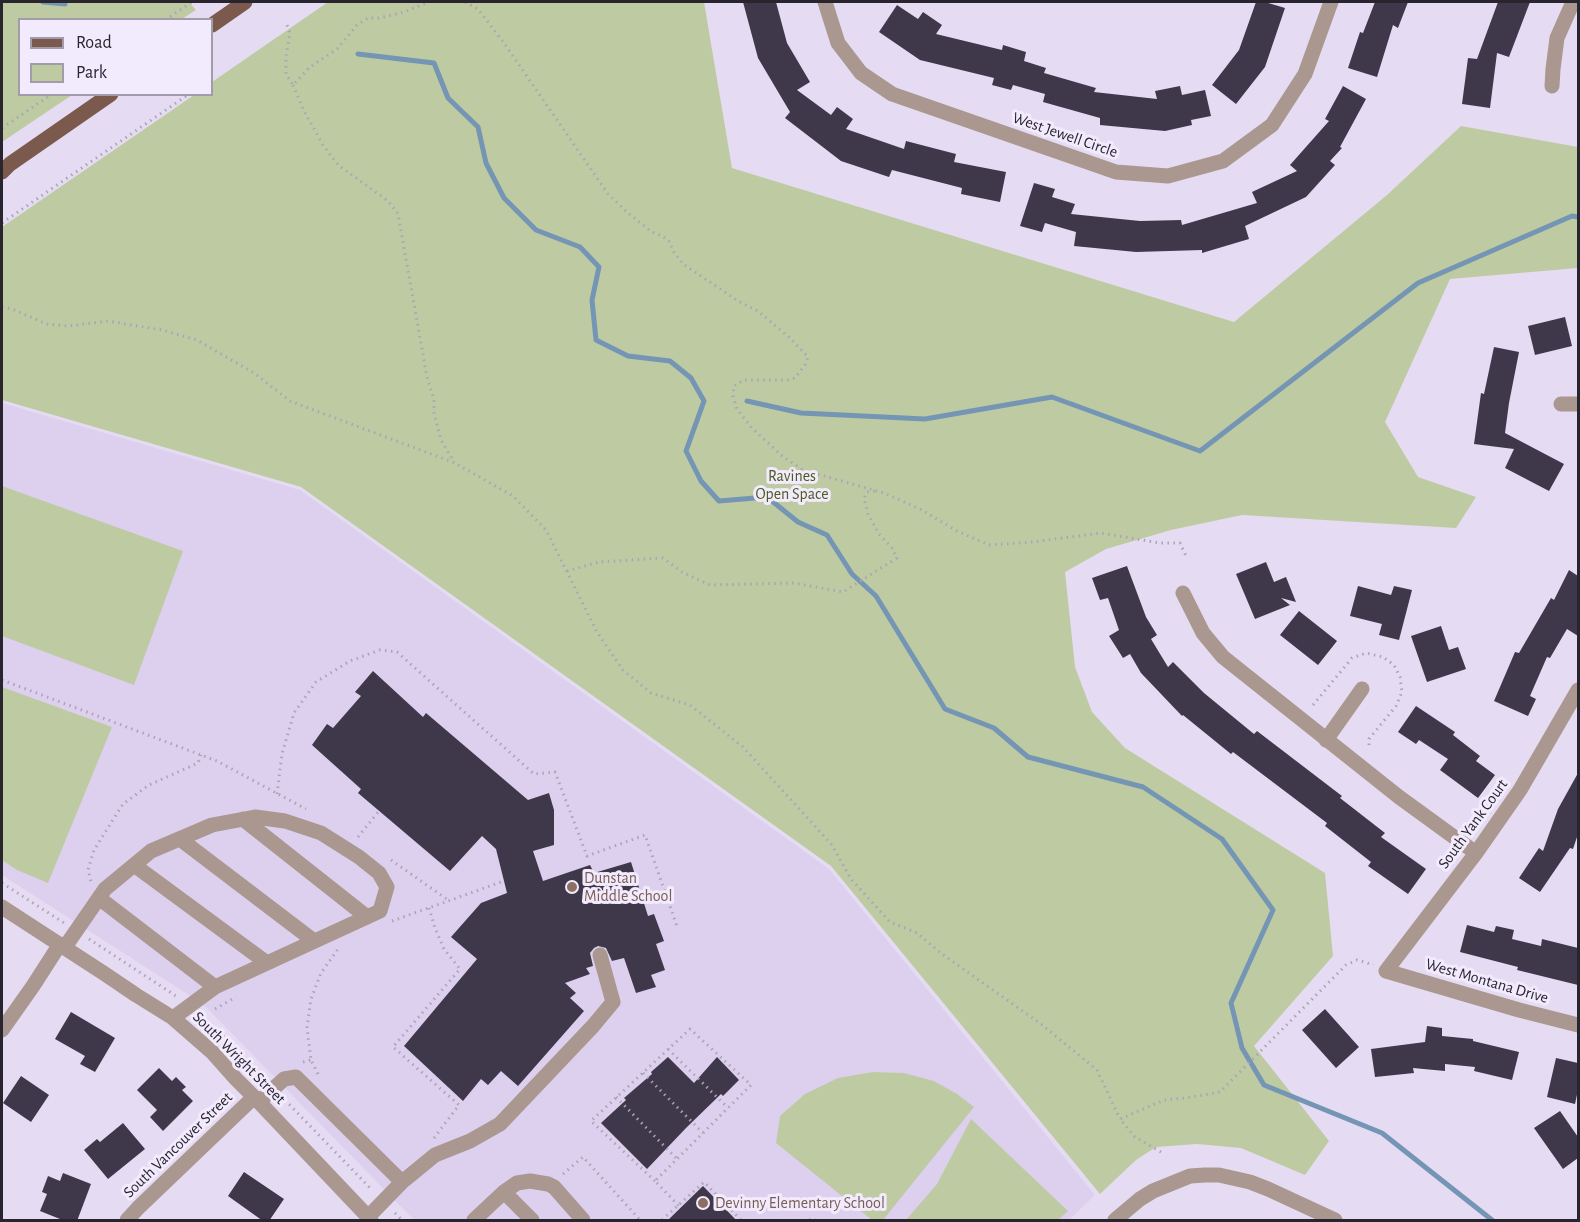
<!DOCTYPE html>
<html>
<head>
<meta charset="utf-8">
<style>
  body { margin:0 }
  #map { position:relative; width:1580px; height:1222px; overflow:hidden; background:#e5dcf3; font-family:"Alegreya Sans",sans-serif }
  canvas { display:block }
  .frame { position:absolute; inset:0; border:3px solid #28252e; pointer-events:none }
  .legend { position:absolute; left:18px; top:18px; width:195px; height:78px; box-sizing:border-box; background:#f2eafd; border:2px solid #a19baa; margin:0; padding:8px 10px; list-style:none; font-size:18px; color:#28252e }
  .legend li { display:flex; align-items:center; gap:12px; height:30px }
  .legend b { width:30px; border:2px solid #a19baa }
</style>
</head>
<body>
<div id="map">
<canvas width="1580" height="1222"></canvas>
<div class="frame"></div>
<ul class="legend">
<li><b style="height:8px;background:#7b594c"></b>Road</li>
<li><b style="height:16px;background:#becba2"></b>Park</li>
</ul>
</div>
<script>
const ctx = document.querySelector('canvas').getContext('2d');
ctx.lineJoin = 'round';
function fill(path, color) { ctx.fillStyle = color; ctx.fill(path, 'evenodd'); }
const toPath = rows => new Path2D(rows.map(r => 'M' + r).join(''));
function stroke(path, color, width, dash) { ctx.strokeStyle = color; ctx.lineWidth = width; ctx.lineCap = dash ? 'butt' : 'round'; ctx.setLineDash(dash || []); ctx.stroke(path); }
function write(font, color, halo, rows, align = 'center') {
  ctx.font = font + ' "Alegreya Sans",sans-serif'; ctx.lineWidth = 6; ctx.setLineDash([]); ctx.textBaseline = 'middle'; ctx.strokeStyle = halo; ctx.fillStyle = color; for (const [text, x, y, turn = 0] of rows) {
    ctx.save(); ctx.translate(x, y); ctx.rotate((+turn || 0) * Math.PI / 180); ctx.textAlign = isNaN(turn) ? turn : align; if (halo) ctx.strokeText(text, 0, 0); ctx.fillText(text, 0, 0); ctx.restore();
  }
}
fill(toPath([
  [2,403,300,490,829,869,1095,1195,1069,1220,414,1220,207,1008,192,997,2,875]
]), '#dcd0ee');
fill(toPath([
  [2,2,189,2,196,10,182,19,20,20,20,94,72,95,2,142],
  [328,2,704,2,732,168,1234,322,1387,195,1461,126,1578,147,1578,268,1450,279,1385,422,1418,477,1476,497,1456,528,1242,515,1171,530,1106,549,1065,572,1075,667,1092,712,1125,748,1325,873,1333,956,1254,1046,1329,1141,1305,1175,1241,1148,1197,1144,1156,1147,1136,1160,1100,1194,831,866,301,487,2,400,2,227,194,95,212,94,212,82],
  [2,486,183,551,134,685,2,636],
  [2,687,112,727,48,883,17,870,2,860],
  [873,1072,904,1073,934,1081,957,1094,974,1107,883,1220,872,1220,776,1143,780,1116,805,1094,838,1078],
  [971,1119,1068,1211,1058,1220,906,1220,937,1184]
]), '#becba2');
stroke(toPath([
  [43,2,65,4],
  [358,54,434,63,448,98,478,127,486,163,504,198,536,230,580,247,599,267,592,300,596,340,628,356,670,361,691,378,704,401,686,451,701,481,719,501,767,497,798,522,827,535,852,574,876,596,945,709,994,728,1028,757,1143,787,1222,839,1273,910,1231,1003,1242,1048,1264,1085,1382,1133,1492,1220],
  [747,401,801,413,925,419,1052,397,1200,451,1418,283,1572,216,1578,217]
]), '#7595b4', 5);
fill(toPath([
  [743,2,776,2,787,43,810,82,797,90,831,115,837,107,853,119,846,129,904,149,906,141,956,154,954,162,1006,172,1000,202,961,194,962,188,892,170,889,177,841,161,785,118,790,112,758,58],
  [1256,2,1265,2,1285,8,1265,67,1236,104,1212,85,1239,50],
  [1375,2,1408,2,1398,28,1393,25,1377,77,1348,68,1360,32,1363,33],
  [1498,2,1530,2,1509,57,1497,53,1490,108,1462,104,1468,58,1477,59],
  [897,5,918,19,923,12,942,25,936,34,1002,50,1003,45,1026,52,1024,61,1046,68,1044,73,1096,88,1094,92,1157,99,1155,91,1180,86,1182,95,1205,90,1211,116,1191,120,1192,125,1165,131,1100,125,1100,118,1043,102,1045,94,1013,85,1011,90,992,85,994,78,920,60,879,32],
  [1343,86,1366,99,1340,147,1342,148,1330,161,1335,165,1306,197,1245,226,1249,239,1202,253,1202,250,1136,252,1074,246,1076,232,1045,223,1042,232,1020,226,1034,183,1055,189,1052,197,1075,204,1071,214,1140,221,1181,220,1182,225,1257,203,1252,192,1297,171,1290,165,1329,121,1325,119],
  [1565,317,1572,346,1535,355,1528,326],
  [1494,347,1519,352,1509,403,1505,433,1564,464,1549,491,1505,468,1514,449,1474,444,1481,393,1484,394],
  [1266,562,1274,582,1286,577,1296,602,1281,598,1290,605,1255,619,1236,574],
  [1127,566,1146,617,1157,635,1151,639,1168,667,1173,662,1204,693,1254,734,1257,731,1342,796,1340,798,1385,833,1381,837,1426,869,1408,894,1368,866,1371,862,1325,826,1327,823,1233,752,1231,754,1183,715,1182,716,1141,673,1130,654,1123,658,1109,636,1119,630,1108,598,1100,600,1092,578],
  [1569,570,1578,576,1578,636,1567,629,1550,658,1547,657,1530,696,1536,699,1528,716,1494,701,1515,652,1519,653,1551,598,1554,600],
  [1358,586,1391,595,1394,586,1412,590,1399,640,1379,635,1382,624,1350,616],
  [1299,611,1337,641,1318,665,1280,635],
  [1441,626,1449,650,1458,647,1466,669,1427,682,1411,636],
  [373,671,423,717,426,713,528,800,549,793,554,810,554,845,533,851,543,881,590,865,594,873,631,862,648,916,654,914,664,941,656,944,665,970,651,975,656,987,636,993,624,958,612,961,606,948,598,946,594,948,590,953,593,966,586,968,590,974,565,983,576,993,570,998,584,1011,518,1086,501,1071,488,1085,481,1079,463,1101,404,1046,477,959,451,937,481,903,507,893,496,849,482,836,450,871,358,793,361,789,312,745,327,724,333,728,361,696,355,692],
  [1416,706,1455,732,1453,735,1480,756,1476,761,1495,775,1478,798,1440,770,1448,759,1419,740,1416,744,1398,732],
  [1578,773,1578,834,1573,849,1570,848,1540,892,1519,878,1539,848,1543,851,1558,809],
  [1467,925,1494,932,1496,926,1514,930,1512,939,1541,946,1542,939,1578,948,1578,985,1517,970,1518,967,1460,952],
  [1325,1009,1359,1047,1336,1068,1302,1030],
  [71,1012,115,1038,95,1072,80,1064,85,1056,55,1039],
  [1427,1026,1442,1028,1442,1036,1473,1039,1473,1041,1519,1052,1512,1080,1474,1071,1475,1067,1445,1064,1445,1071,1413,1068,1414,1073,1375,1077,1371,1049,1425,1042],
  [668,1057,694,1083,717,1057,739,1080,723,1096,721,1094,686,1128,647,1169,601,1123,626,1100,624,1098,652,1074,651,1072],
  [1556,1058,1578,1063,1578,1090,1575,1104,1547,1097],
  [159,1068,172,1081,176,1077,186,1087,182,1090,193,1101,163,1131,150,1117,157,1110,137,1090],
  [21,1076,49,1095,31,1122,3,1103],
  [1560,1111,1578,1137,1578,1158,1563,1169,1534,1128],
  [123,1123,145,1149,108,1179,84,1150,97,1139,100,1142],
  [244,1172,284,1199,269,1221,263,1221,228,1196],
  [63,1173,91,1184,77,1221,65,1221,40,1211,47,1194,42,1192,48,1176,60,1181],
  [703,1186,737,1221,667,1221]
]), '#3f384a');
stroke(toPath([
  [465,2,478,9,504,43,608,194,628,213,652,232,662,236,670,242,673,251,683,264,738,301,758,311,790,338,808,357,805,365,795,378,787,380,744,380,734,386,733,396,737,409,751,427,781,455,803,470,884,493,920,509,957,531,989,545,1032,542,1101,533,1160,543,1180,543,1186,556],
  [165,20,192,2],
  [287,25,290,33,286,56,286,74,293,85,310,67,337,49,357,25,368,18,379,18,404,12,429,2],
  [293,85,304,111,323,145,338,165,388,201,398,214,427,377,434,400,434,413,441,440,454,462],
  [2,128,52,94],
  [2,223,189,94],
  [2,307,12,309,47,324,68,326,108,321,162,330,197,340,254,373,290,401,455,463,513,496,546,530,597,632,623,670,651,693,690,705,743,747,832,845,851,879,890,922,917,933,942,954,1041,1024,1097,1070,1120,1119],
  [567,571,599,562,663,558,682,572,710,585,794,583,843,592,897,558,892,548,879,534,868,514,864,498,867,492,875,491],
  [2,680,217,761,306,809],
  [1313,705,1352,658,1366,653,1383,657,1394,665,1400,677,1402,692,1396,706,1369,739,1369,749],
  [277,794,282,754,294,713,316,682,350,661,380,650,397,652,534,774,555,772,587,856,645,835,678,929],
  [358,837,379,811],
  [391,860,448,900],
  [91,881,88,870,94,850,123,804,149,785,198,763,201,755],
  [2,883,64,923],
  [429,908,435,928,444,949,460,969,393,1047,459,1105,434,1138],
  [392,921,504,881],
  [89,939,176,996],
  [215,1009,236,997],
  [204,1015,203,1016,263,1076],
  [668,1049,728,1108],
  [303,1062,311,1060],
  [643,1073,703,1133],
  [318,1074,311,1060,307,1027,311,999,321,973,338,949],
  [616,1097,677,1159],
  [285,1100,372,1190],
  [1161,1152,1135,1137,1120,1119,1164,1100,1186,1098,1220,1092,1346,965,1357,960,1365,962,1372,965,1373,964],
  [563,1174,583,1157,640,1220],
  [655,1181,591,1121,690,1029,751,1085,655,1181,679,1206],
  [395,1213,402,1220],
  [662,1220,704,1182,741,1220],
  [810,1220,811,1218,815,1220]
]), '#aba4b6', 3, [1.5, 4.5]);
stroke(toPath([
  [825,2,838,43,861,73,892,94,1116,172,1168,176,1223,161,1272,125,1305,74,1331,2],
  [1552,86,1553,69,1557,38,1573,2],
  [1561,404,1578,404],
  [1183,593,1203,633,1223,657,1399,797,1476,853],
  [1578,690,1520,790,1476,853,1386,971,1519,1010,1578,1025],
  [1326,740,1362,689],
  [243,819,367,917],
  [180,839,314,941],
  [134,865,267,963],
  [99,898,215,987],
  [2,907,105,974,136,995,173,1018,212,1052,236,1079,259,1102,371,1220],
  [65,947,105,889,151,851,212,825,255,817,285,821,321,833,359,857,379,873,387,887,380,911,215,987,173,1018],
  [2,1030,33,986,60,944],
  [259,1102,284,1079,296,1077,402,1182,368,1217],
  [402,1182,435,1155,470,1141,500,1124,593,1026,613,1002,600,955],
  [504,1192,532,1220],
  [127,1220,138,1208,254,1097],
  [474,1220,504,1192,517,1183,530,1181,548,1184,554,1187,583,1220],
  [1115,1220,1140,1199,1153,1191,1190,1176,1205,1175,1219,1175,1250,1182,1268,1189,1335,1220]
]), '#aa978f', 15);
stroke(toPath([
  [212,25,245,2],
  [2,172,10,164,111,94]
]), '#7b594c', 15);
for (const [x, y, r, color] of [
  [572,887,6,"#8d6e63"],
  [703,1203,6,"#8d6e63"]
]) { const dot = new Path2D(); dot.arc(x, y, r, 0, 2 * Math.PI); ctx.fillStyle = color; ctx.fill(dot); stroke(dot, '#f2eafd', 2); }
write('16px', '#28252e', '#f2eafd', [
  ["West Jewell Circle",1065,135,19],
  ["South Yank Court",1473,824,-54],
  ["West Montana Drive",1487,981,16],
  ["South Wright Street",239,1058,45],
  ["South Vancouver Street",178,1145,-44]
]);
write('16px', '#4c5b1d', '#f2eafd', [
  ["Ravines",792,476],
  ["Open Space",792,494]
]);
write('16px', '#785e54', '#f2eafd', [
  ["Dunstan",584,878],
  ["Middle School",584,896],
  ["Devinny Elementary School",715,1203]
], 'left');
</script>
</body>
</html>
